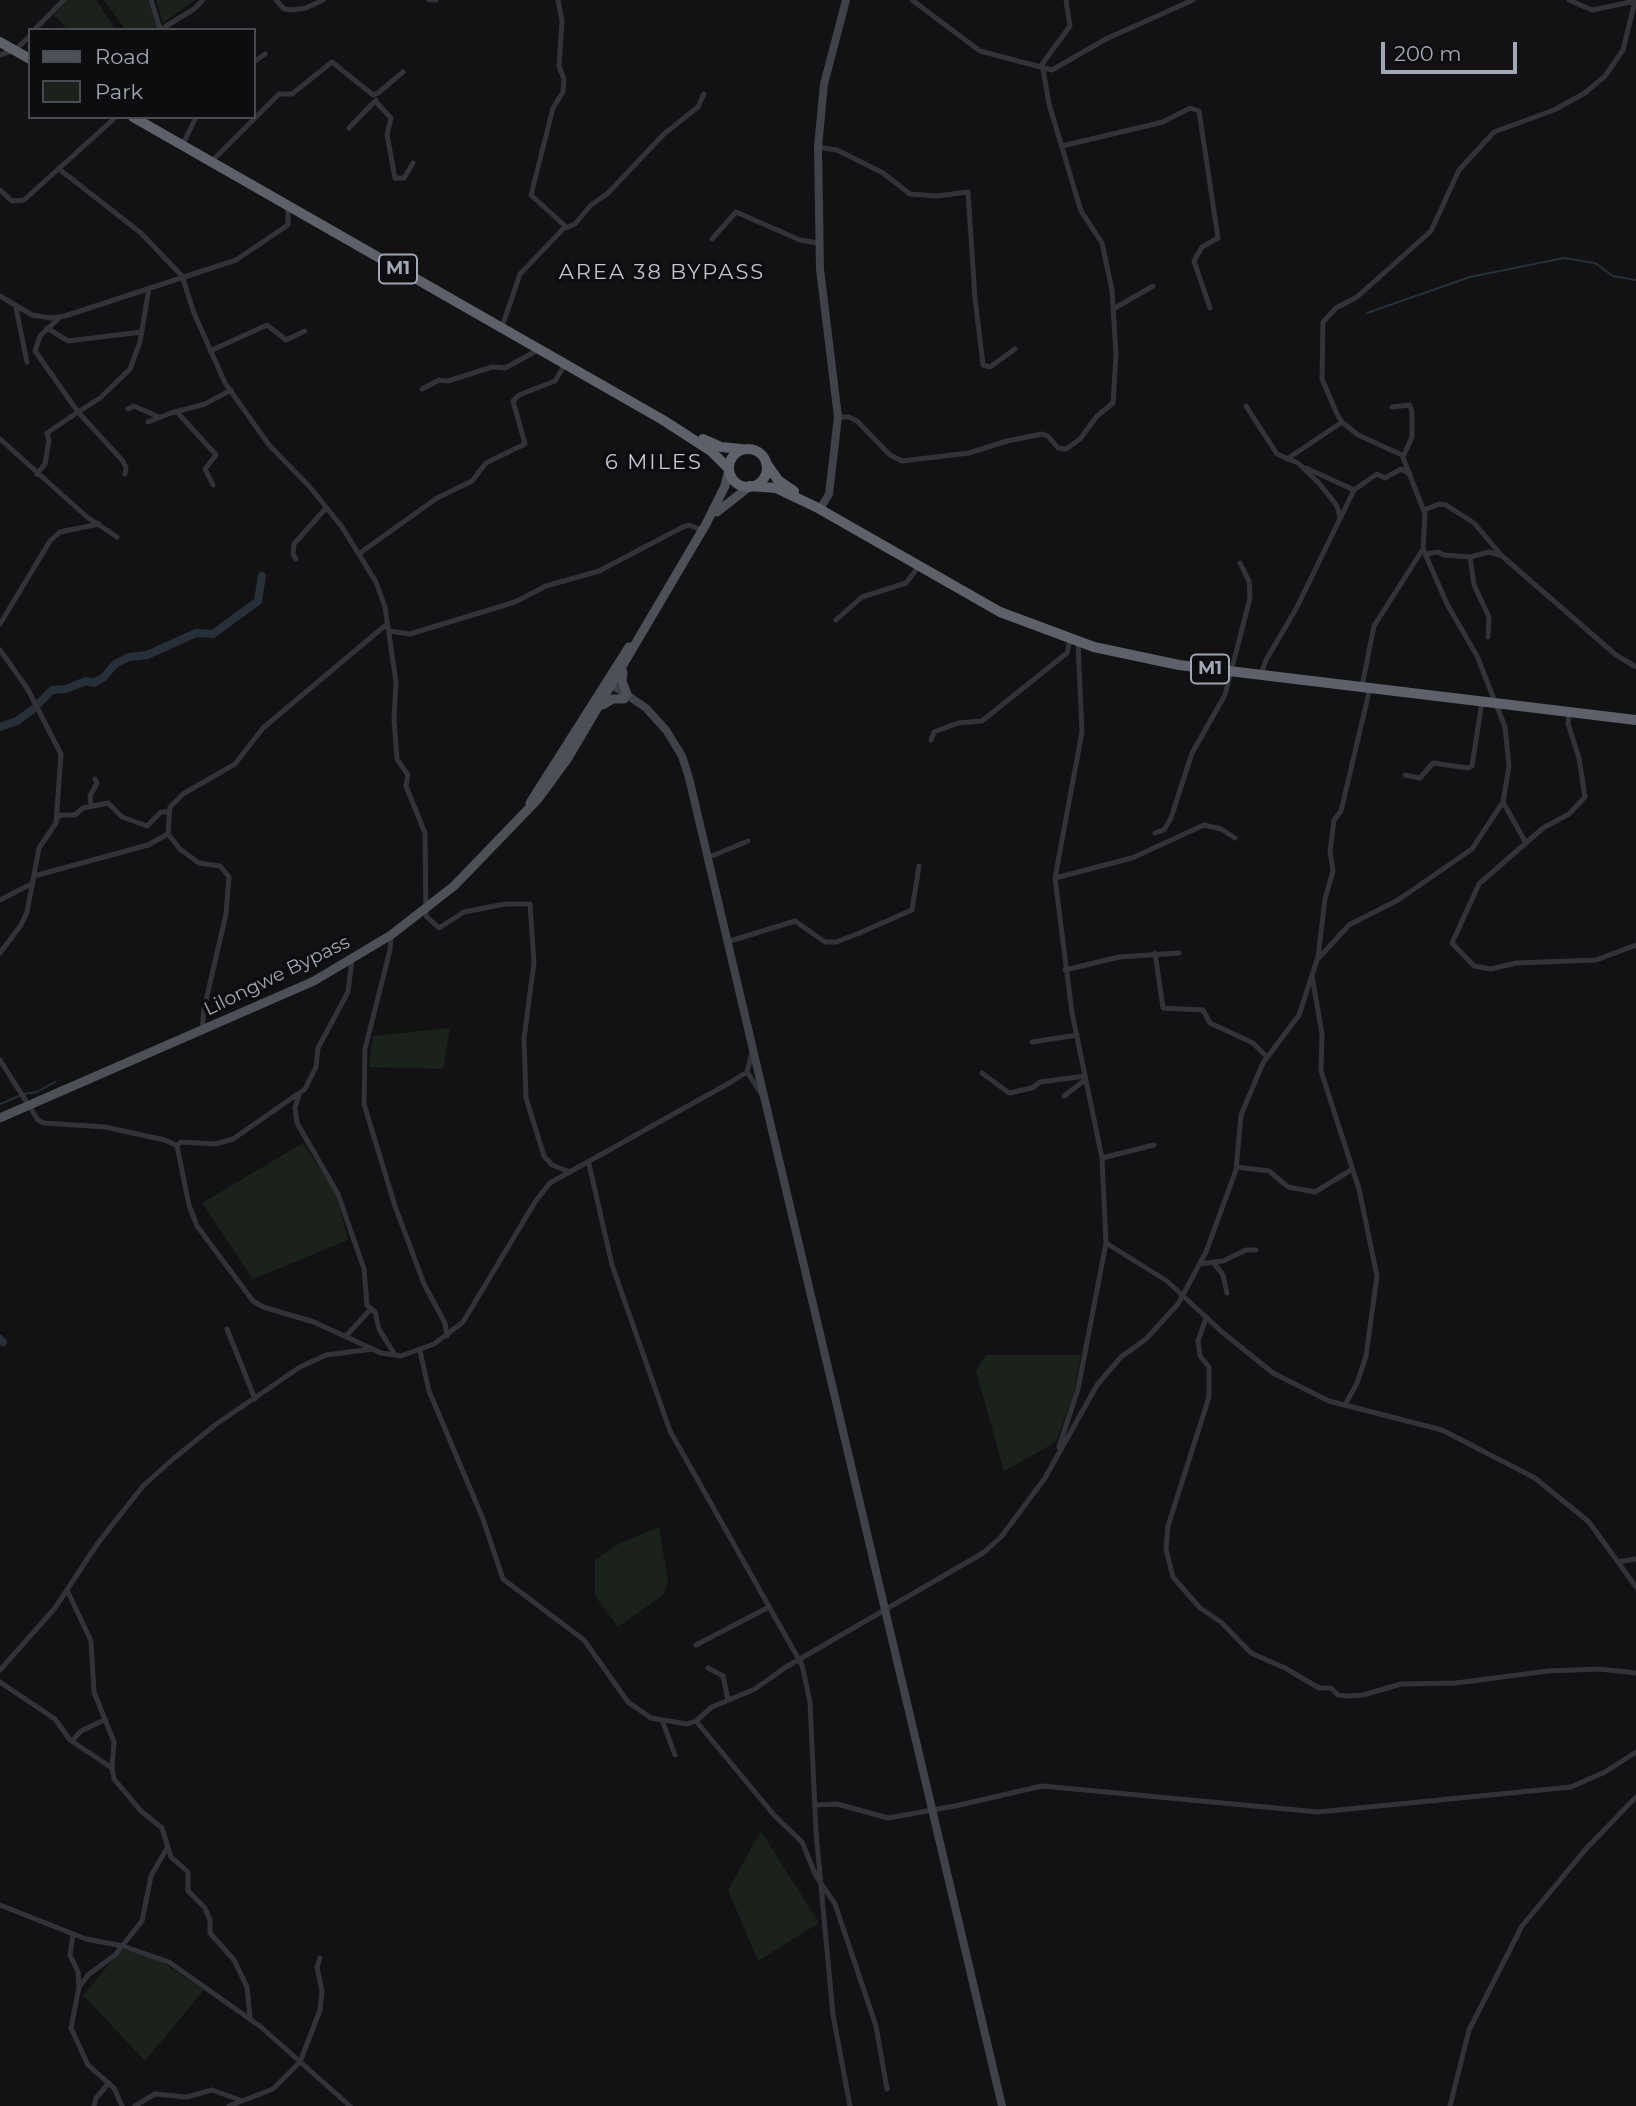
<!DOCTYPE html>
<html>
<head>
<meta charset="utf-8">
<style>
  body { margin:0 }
  #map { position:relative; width:1636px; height:2106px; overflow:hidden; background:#121214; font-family:Montserrat,sans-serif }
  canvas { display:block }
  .legend { position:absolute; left:28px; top:28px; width:228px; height:91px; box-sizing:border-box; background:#0d0d0f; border:2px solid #494b52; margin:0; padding:9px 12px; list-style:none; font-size:21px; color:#a2a7b6 }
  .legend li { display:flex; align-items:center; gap:14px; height:35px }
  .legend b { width:35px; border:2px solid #494b52 }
  .scale { position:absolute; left:1381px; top:42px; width:136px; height:32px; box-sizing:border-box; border:4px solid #a2a7b6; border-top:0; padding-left:9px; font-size:21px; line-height:24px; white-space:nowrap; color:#a2a7b6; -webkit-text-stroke:5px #0d0d0f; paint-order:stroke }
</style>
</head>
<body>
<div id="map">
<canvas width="1636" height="2106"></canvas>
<ul class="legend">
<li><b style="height:9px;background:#4e5058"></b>Road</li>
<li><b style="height:19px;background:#1a221b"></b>Park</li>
</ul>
<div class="scale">200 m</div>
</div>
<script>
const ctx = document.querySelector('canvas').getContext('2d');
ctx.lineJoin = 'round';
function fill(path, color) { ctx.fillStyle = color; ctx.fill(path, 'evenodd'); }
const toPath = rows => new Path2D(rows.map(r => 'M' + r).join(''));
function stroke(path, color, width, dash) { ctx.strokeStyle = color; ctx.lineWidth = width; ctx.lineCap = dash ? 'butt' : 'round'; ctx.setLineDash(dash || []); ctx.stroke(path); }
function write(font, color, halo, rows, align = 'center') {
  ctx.font = font + ' Montserrat,sans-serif'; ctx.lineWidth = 7; ctx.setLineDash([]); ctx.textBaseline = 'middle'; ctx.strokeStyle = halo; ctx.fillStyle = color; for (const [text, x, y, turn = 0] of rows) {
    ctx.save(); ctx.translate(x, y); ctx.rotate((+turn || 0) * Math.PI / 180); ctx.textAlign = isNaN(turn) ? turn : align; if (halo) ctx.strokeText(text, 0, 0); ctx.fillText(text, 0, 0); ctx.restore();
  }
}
fill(toPath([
  [67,0,96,0,116,30,68,30,54,15],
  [104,0,148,0,157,27,152,30,126,30],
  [156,0,195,0,163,23],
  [450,1028,443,1069,369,1067,373,1036],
  [303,1143,336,1194,348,1240,253,1279,202,1203],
  [986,1355,1081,1355,1074,1393,1056,1442,1004,1471,976,1371],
  [659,1527,668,1582,663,1595,618,1627,595,1596,595,1560,620,1543],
  [761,1831,819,1923,758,1961,728,1890],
  [122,1949,157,1958,204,1990,145,2061,83,1995]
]), '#1a221b');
stroke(toPath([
  [1367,313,1470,277,1564,258,1595,263,1613,276,1636,280],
  [24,1094,37,1092,55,1082],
  [0,1104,19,1096]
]), '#273038', 2);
stroke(toPath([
  [38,704,52,690,66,689,86,681,94,683,103,678,115,664,129,657,147,655,196,633,213,634,258,601,262,576],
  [0,727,17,721,36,707],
  [0,1339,3,1342]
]), '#273038', 8);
stroke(toPath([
  [151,0,160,29],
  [276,0,284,9,291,10,306,8,323,0],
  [429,0,436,0],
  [558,0,562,21,559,66,564,79,563,92,553,108,531,195,566,227],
  [912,0,980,51,1052,70,1106,39,1193,0],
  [1569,0,1592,10,1636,1],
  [34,30,64,0],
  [160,30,194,9,203,0],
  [0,55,15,50,30,36],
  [254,62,265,54],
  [1040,67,1070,26,1066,0],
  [376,102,391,118,387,135,395,178,404,178,413,163],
  [349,128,376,100],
  [182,146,196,117],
  [1062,146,1163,122,1190,108,1199,111,1218,238,1202,247,1194,261,1210,308],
  [818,147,837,150,883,173,910,194,937,196,968,192,975,298,983,365,990,367,1015,349],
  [211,162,279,94,292,94,332,62,373,95,378,93,403,72],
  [59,169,141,233,182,276,194,313,225,383,269,445,309,486,342,527,376,582,385,607,396,682,394,719,397,759,408,775,406,786,425,833,426,916,439,928,464,912,505,904,530,904,534,963,524,1038,526,1098,544,1156,552,1165,570,1172],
  [0,190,12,201,24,200,116,117],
  [712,239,736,212,800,240,818,243],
  [0,296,32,315,51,318,65,316,236,260,288,225,288,206],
  [16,308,27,362],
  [1115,308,1153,286],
  [502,327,520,274,563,229,575,224,591,205,607,194,664,134,698,107,704,94],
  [47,328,68,341,142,332],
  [210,351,267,325,286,340,305,331],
  [422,389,439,380,448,381,492,367,505,368,540,349],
  [1246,406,1277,454,1298,463,1319,483,1337,506,1340,517],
  [1392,407,1410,405,1412,413,1412,437,1403,457],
  [128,409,134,406,159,417],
  [178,413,216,455,205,469,213,485],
  [838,417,849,417,857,421,890,455,902,461,969,453,1007,441,1042,434,1048,436,1058,448,1066,449,1080,439,1097,416,1113,403,1116,354,1112,290,1102,243,1081,211,1049,104,1043,69],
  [148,422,171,413,205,404,231,390],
  [0,439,87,517,117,537],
  [1287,459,1342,422],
  [1306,468,1354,490],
  [37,474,45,464,49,440,47,433,78,412,35,351,40,336,59,318],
  [125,474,126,467,122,460,78,412,100,398,130,369,140,342,149,288],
  [1424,510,1439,504,1446,505,1474,523,1502,556,1616,655,1636,667],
  [360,553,437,498,472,481,486,463,525,444,513,401,519,395,555,381,565,364],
  [1426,554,1438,552,1444,555,1470,557,1489,552,1499,555],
  [1470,557,1474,585,1489,617,1488,637],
  [296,559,293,554,294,544,326,508],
  [836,620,862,597,906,583,919,566],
  [0,624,50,541,60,532,99,524],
  [389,631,410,634,515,602,546,586,599,571,683,527,689,525,702,530],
  [0,650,27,688,61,754,56,823,39,848,27,912,21,925,0,953],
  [1261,674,1266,660,1296,609,1354,490,1377,474,1385,478,1401,469,1410,474],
  [1362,686,1374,626,1423,549,1425,514,1402,455,1358,435,1342,422,1337,414,1322,379,1323,322,1336,308,1357,297,1431,231,1459,170,1494,132,1554,110,1585,93,1605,76,1623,50,1635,1],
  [1569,712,1568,724,1579,758,1585,797,1569,814,1543,828,1479,884,1452,943,1474,966,1491,969,1516,963,1596,960,1636,945],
  [931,740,934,732,958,723,982,721,1067,653,1070,640],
  [1405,775,1420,778,1433,763,1468,768,1472,766,1482,702],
  [1503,802,1526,843],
  [91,806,90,796,97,783,95,779],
  [57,819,60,815,75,815,83,808,108,803,122,817,147,826,161,812,169,812],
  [1155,833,1164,830,1171,818,1192,753,1225,695,1250,598,1249,581,1240,563],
  [707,858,748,841],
  [34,876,148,845,168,834],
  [1055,878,1132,858,1204,825,1221,829,1235,838],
  [0,900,33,883],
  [391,935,390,950,365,1049,364,1104,395,1206,424,1284,445,1323,447,1336],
  [727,942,795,921,825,942,836,942,857,934,912,910,919,866],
  [1155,953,1163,1008,1203,1010,1210,1023,1253,1043,1267,1057],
  [1318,957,1325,899,1333,871,1330,851,1334,820,1341,811,1370,688],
  [1065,970,1119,957,1179,953],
  [1312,976,1322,1034,1321,1071,1359,1189,1377,1276,1366,1356,1357,1383,1345,1405],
  [202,1030,204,1009,226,914,229,877,220,866,199,863,180,849,168,834,170,807,183,794,235,764,263,728,387,624],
  [1032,1042,1077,1035],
  [0,1060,38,1120,44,1123,105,1127,165,1140,177,1146,189,1205,197,1226,253,1301,263,1307,314,1322,381,1353,401,1356,434,1344,463,1322,535,1202,550,1183,731,1082,747,1072,752,1053],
  [747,1072,761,1093],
  [982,1073,1009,1093,1032,1088,1040,1082,1085,1076],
  [299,1095,295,1108,297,1123,338,1194,364,1269,367,1305,375,1312,379,1329,395,1355],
  [1064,1096,1085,1080],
  [177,1146,181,1142,216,1144,233,1139,305,1089,316,1067,318,1048,348,992,352,960],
  [1102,1158,1154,1145],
  [589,1164,612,1265,670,1431,802,1665,810,1702,816,1832,833,2015,850,2106],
  [1237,1167,1269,1171,1288,1187,1315,1192,1351,1170],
  [1106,1243,1167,1281,1221,1331,1273,1373,1329,1401,1442,1430,1535,1478,1589,1522,1636,1587],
  [1213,1262,1223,1275,1227,1293],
  [1200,1264,1223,1261,1246,1250,1256,1250],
  [1206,1318,1198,1341,1200,1356,1209,1367,1209,1397,1168,1526,1166,1549,1173,1577,1200,1608,1221,1622,1251,1653,1285,1668,1319,1688,1331,1688,1338,1695,1348,1696,1363,1695,1401,1684,1456,1683,1548,1671,1599,1669,1636,1673],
  [227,1329,255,1399],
  [346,1336,370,1310],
  [420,1351,429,1391,483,1519,503,1579,584,1640,628,1702,651,1718,687,1724,696,1721,712,1707,755,1689,786,1667,983,1553,1001,1537,1045,1478,1097,1385,1121,1357,1146,1339,1178,1304,1206,1252,1236,1170,1241,1115,1263,1063,1299,1015,1317,960,1349,925,1398,900,1472,849,1503,802,1509,766,1505,727,1477,656,1447,604,1423,549],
  [1059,1447,1078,1389,1106,1243,1102,1158,1072,1013,1055,878,1082,732,1078,643],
  [1618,1562,1636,1559],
  [67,1590,91,1641,94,1692,114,1742,112,1768,114,1779,140,1810,162,1828,171,1857,188,1872,188,1891,205,1908,210,1920,210,1933,234,1960,247,1987,250,2018],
  [696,1645,769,1607],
  [708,1668,723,1676,728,1700],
  [0,1670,55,1608,98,1543,143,1486,173,1459,215,1425,300,1367,326,1355,373,1349],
  [0,1682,55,1719,70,1740,112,1768],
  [662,1720,675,1755],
  [696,1721,774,1815,802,1842,816,1876,835,1904,876,2026,887,2089],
  [72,1741,81,1731,104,1720],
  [815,1805,837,1804,888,1818,955,1806,1042,1786,1318,1812,1571,1787,1605,1772,1636,1752],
  [0,1905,86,1939,123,1946,169,1962,261,2027,350,2106],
  [73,1934,70,1955,78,1972,79,1987,71,2028,88,2065,114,2088,122,2106],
  [79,1987,88,1975,115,1955,142,1921,151,1876,167,1848],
  [94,2106,96,2098,109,2083],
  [135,2106,155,2094,187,2097,212,2090,240,2100],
  [229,2106,273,2089,300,2062,320,2010,322,1991,317,1967,320,1958],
  [1450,2106,1469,2030,1522,1926,1585,1850,1636,1797]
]), '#323339', 5);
stroke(toPath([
  [820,509,829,494,838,417,820,269,818,147,824,84,846,0],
  [608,682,646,708,666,730,682,756,689,778,1002,2106]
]), '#404249', 8);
stroke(toPath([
  [717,512,750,486],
  [623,672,622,681,627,694],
  [603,705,613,699,624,699],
  [530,803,629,647],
  [0,1118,314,981,391,935,454,886,538,799,568,758,706,524,725,486,729,469]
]), '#4e5058', 9);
stroke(toPath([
  [0,42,30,59],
  [133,117,663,420,711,451,729,469],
  [703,439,721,447,741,449],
  '729 468a19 19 0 1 1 38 0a19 19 0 1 1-38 0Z',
  [766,463,778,480,794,491],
  [750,486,776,488,816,507,1000,612,1094,647,1179,665,1636,720]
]), '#5e616a', 10);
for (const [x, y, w] of [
  [398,269,38],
  [1210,669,38]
]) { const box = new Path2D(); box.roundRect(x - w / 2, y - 14.5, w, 29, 5); ctx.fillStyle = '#0d0d0f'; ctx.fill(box); stroke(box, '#a2a7b6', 2); }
write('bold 18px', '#a2a7b6', null, [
  ["M1",398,269],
  ["M1",1210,669]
]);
write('19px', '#a2a7b6', '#0d0d0f', [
  ["Lilongwe Bypass",277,976,-26]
]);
ctx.letterSpacing = '2px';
write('21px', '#c3c6d1', '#0d0d0f', [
  ["AREA 38 BYPASS",662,273],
  ["6 MILES",654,463]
]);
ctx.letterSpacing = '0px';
</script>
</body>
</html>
